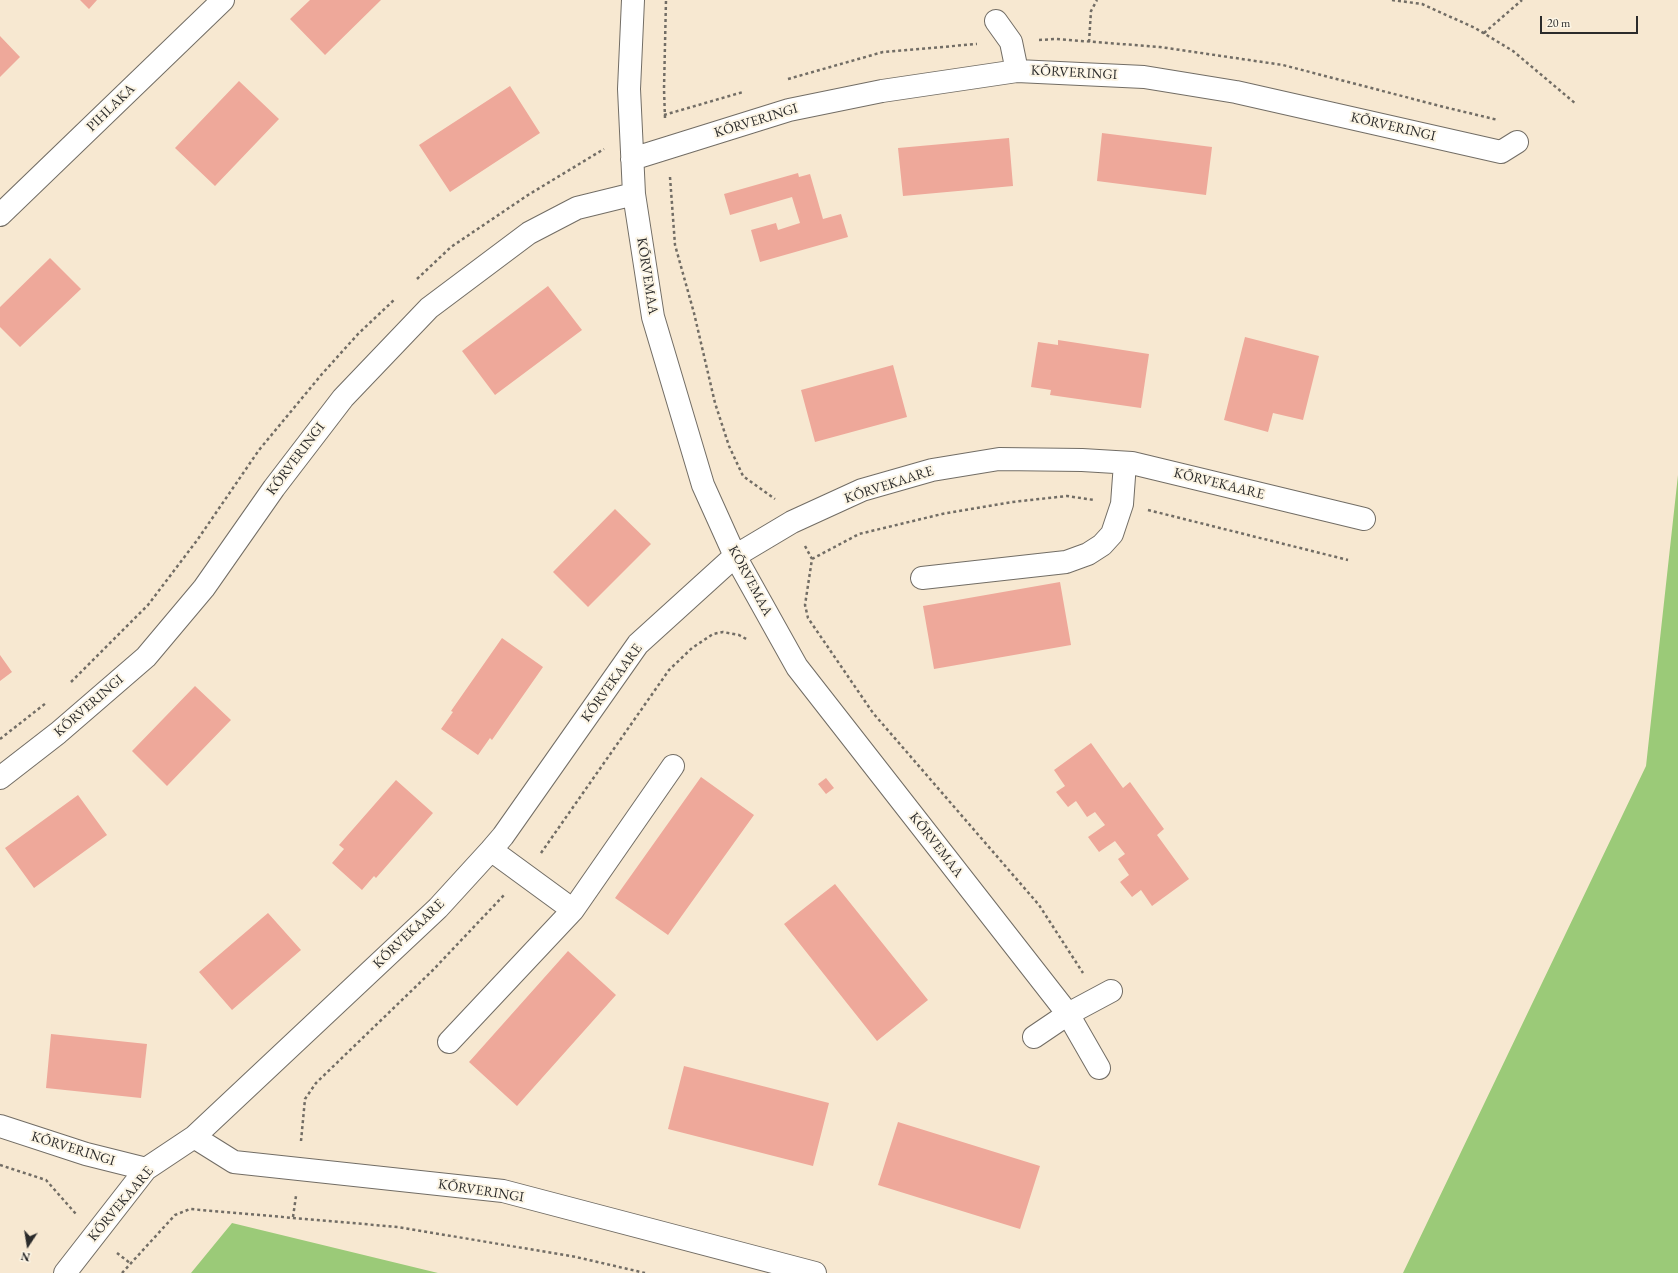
<!DOCTYPE html>
<html>
<head>
<meta charset="utf-8">
<style>
  body { margin:0 }
  #map { position:relative; width:1678px; height:1273px; overflow:hidden; background:#f7e8d1; font-family:"EB Garamond",serif }
  canvas { display:block }
  .north { position:absolute; left:8px; top:1225px; width:40px; height:40px; -webkit-text-stroke:3px #fcf5e5; paint-order:stroke; rotate:192deg; font-size:11px; font-weight:700; line-height:16px; text-align:center; color:#2b2b2b }
  .north::after { content:''; display:block; margin:auto; width:14px; height:18px; background:#2b2b2b; clip-path:polygon(50% 0,100% 100%,50% 72%,0 100%) }
  .scale { position:absolute; left:1540px; top:16px; width:98px; height:18px; box-sizing:border-box; border:2px solid #2b2b2b; border-top:0; padding-left:5px; font-size:12px; line-height:14px; white-space:nowrap; color:#2b2b2b; -webkit-text-stroke:3px #fcf5e5; paint-order:stroke }
</style>
</head>
<body>
<div id="map">
<canvas width="1678" height="1273"></canvas>
<div class="north">N</div>
<div class="scale">20 m</div>
</div>
<script>
const ctx = document.querySelector('canvas').getContext('2d');
ctx.lineJoin = 'round';
function fill(path, color) { ctx.fillStyle = color; ctx.fill(path, 'evenodd'); }
const toPath = rows => new Path2D(rows.map(r => 'M' + r).join(''));
function stroke(path, color, width, dash) { ctx.strokeStyle = color; ctx.lineWidth = width; ctx.lineCap = dash ? 'butt' : 'round'; ctx.setLineDash(dash || []); ctx.stroke(path); }
function write(font, color, halo, rows, align = 'center') {
  ctx.font = font + ' "EB Garamond",serif'; ctx.lineWidth = 4; ctx.setLineDash([]); ctx.textBaseline = 'middle'; ctx.strokeStyle = halo; ctx.fillStyle = color; for (const [text, x, y, turn = 0] of rows) {
    ctx.save(); ctx.translate(x, y); ctx.rotate((+turn || 0) * Math.PI / 180); ctx.textAlign = isNaN(turn) ? turn : align; if (halo) ctx.strokeText(text, 0, 0); ctx.fillText(text, 0, 0); ctx.restore();
  }
}
fill(toPath([
  [1678,475,1678,1273,1403,1273,1646,766],
  [232,1223,438,1273,191,1273]
]), '#9bca78');
fill(toPath([
  [80,0,97,0,89,9],
  [310,0,381,0,325,55,290,19],
  [0,36,20,57,0,77],
  [239,81,279,119,215,186,175,148],
  [510,86,540,133,450,192,419,145],
  [1102,133,1212,147,1206,195,1097,181],
  [1009,138,1013,186,903,196,898,148],
  [798,173,799,177,810,174,823,219,841,214,848,237,760,262,751,230,776,223,778,230,800,223,792,197,730,215,724,194],
  [50,258,81,289,20,347,0,327,0,307],
  [548,286,582,330,495,395,462,351],
  [1245,337,1319,356,1303,420,1273,413,1268,432,1224,420],
  [1058,340,1149,354,1141,408,1050,395,1051,390,1031,387,1038,342,1058,345],
  [893,365,907,417,815,442,801,390],
  [615,509,651,544,588,607,553,572],
  [1060,582,1071,645,934,669,923,606],
  [502,638,543,667,492,740,490,738,478,755,441,729,453,712,451,711],
  [0,655,12,672,0,681],
  [195,686,231,720,167,786,132,751],
  [1091,743,1123,788,1130,782,1164,829,1157,835,1189,879,1152,906,1141,890,1132,897,1120,882,1129,875,1118,859,1125,854,1115,841,1099,852,1088,837,1105,825,1095,812,1087,817,1076,801,1068,807,1056,792,1065,786,1054,770],
  [701,777,754,815,668,935,615,898],
  [826,778,834,788,826,794,818,784],
  [396,780,433,813,376,878,374,876,362,890,332,863,344,849,339,845],
  [78,795,107,835,34,888,5,848],
  [835,884,928,1000,877,1041,784,924],
  [268,913,301,950,232,1010,199,972],
  [568,951,616,995,517,1106,469,1062],
  [51,1034,147,1044,141,1098,46,1088],
  [684,1066,829,1103,813,1166,668,1129],
  [898,1122,1040,1166,1020,1229,878,1185]
]), '#eea89a');
const minor = toPath([
  [633,0,629,89,634,194,653,317,703,485,735,556,797,667,1068,1014,1099,1068],
  [996,21,1011,42,1017,71],
  [632,159,789,110,882,91,1017,71,1144,77,1236,92,1501,152,1517,142],
  [0,215,223,0],
  [922,578,1066,562,1088,554,1102,545,1112,534,1122,504,1125,463],
  [0,778,58,733,146,657,204,588,274,488,343,398,429,308,529,233,577,208,634,194],
  [491,850,573,910,673,766],
  [1034,1037,1068,1014,1111,991],
  [449,1042,573,910],
  [0,1126,86,1154,146,1169],
  [194,1137,234,1162,503,1191,815,1273],
  [65,1273,146,1169,194,1137,438,908,491,850,503,836,638,644,735,556,792,522,862,490,932,470,999,459,1082,460,1132,463,1364,519]
]);
stroke(minor, '#726d65', 24);
stroke(toPath([
  [1392,0,1422,4,1475,28,1513,51,1576,104],
  [1484,33,1522,0],
  [1039,40,1056,39,1160,47,1283,65,1444,107,1498,120],
  [1089,42,1091,11,1097,0],
  [788,79,883,52,977,44],
  [664,115,743,92],
  [665,118,664,89,666,0],
  [670,177,675,245,694,313,715,403,729,446,743,476,775,499],
  [417,279,451,247,528,195,604,149],
  [1148,510,1348,560],
  [805,546,812,559,805,605,808,618,873,713,1039,905,1083,973],
  [812,559,859,534,942,514,1012,502,1067,496,1094,500],
  [71,682,148,605,198,539,259,450,322,374,358,334,395,299],
  [0,739,46,703],
  [541,853,669,670,692,648,713,634,723,632,739,635,748,640],
  [301,1141,305,1099,316,1083,433,970,505,894],
  [0,1165,46,1180,76,1214],
  [293,1217,296,1196],
  [117,1253,130,1263],
  [122,1273,175,1215,190,1209,398,1227,576,1257,645,1273]
]), '#726d65', 2.5, [3, 3]);
stroke(minor, '#fff', 22);
write('14px', '#2b2b2b', '#fcf5e5', [
  ["KÕRVERINGI",1074,73,3],
  ["PIHLAKA",111,108,-44],
  ["KÕRVERINGI",756,121,-17],
  ["KÕRVERINGI",1393,127,13],
  ["KÕRVEMAA",647,276,81],
  ["KÕRVERINGI",296,459,-53],
  ["KÕRVEKAARE",1219,484,14],
  ["KÕRVEKAARE",889,485,-18],
  ["KÕRVEMAA",750,581,62],
  ["KÕRVEKAARE",612,683,-54],
  ["KÕRVERINGI",89,706,-41],
  ["KÕRVEMAA",936,845,52],
  ["KÕRVEKAARE",409,934,-44],
  ["KÕRVERINGI",73,1149,17],
  ["KÕRVERINGI",481,1191,9],
  ["KÕRVEKAARE",121,1204,-50]
]);
</script>
</body>
</html>
